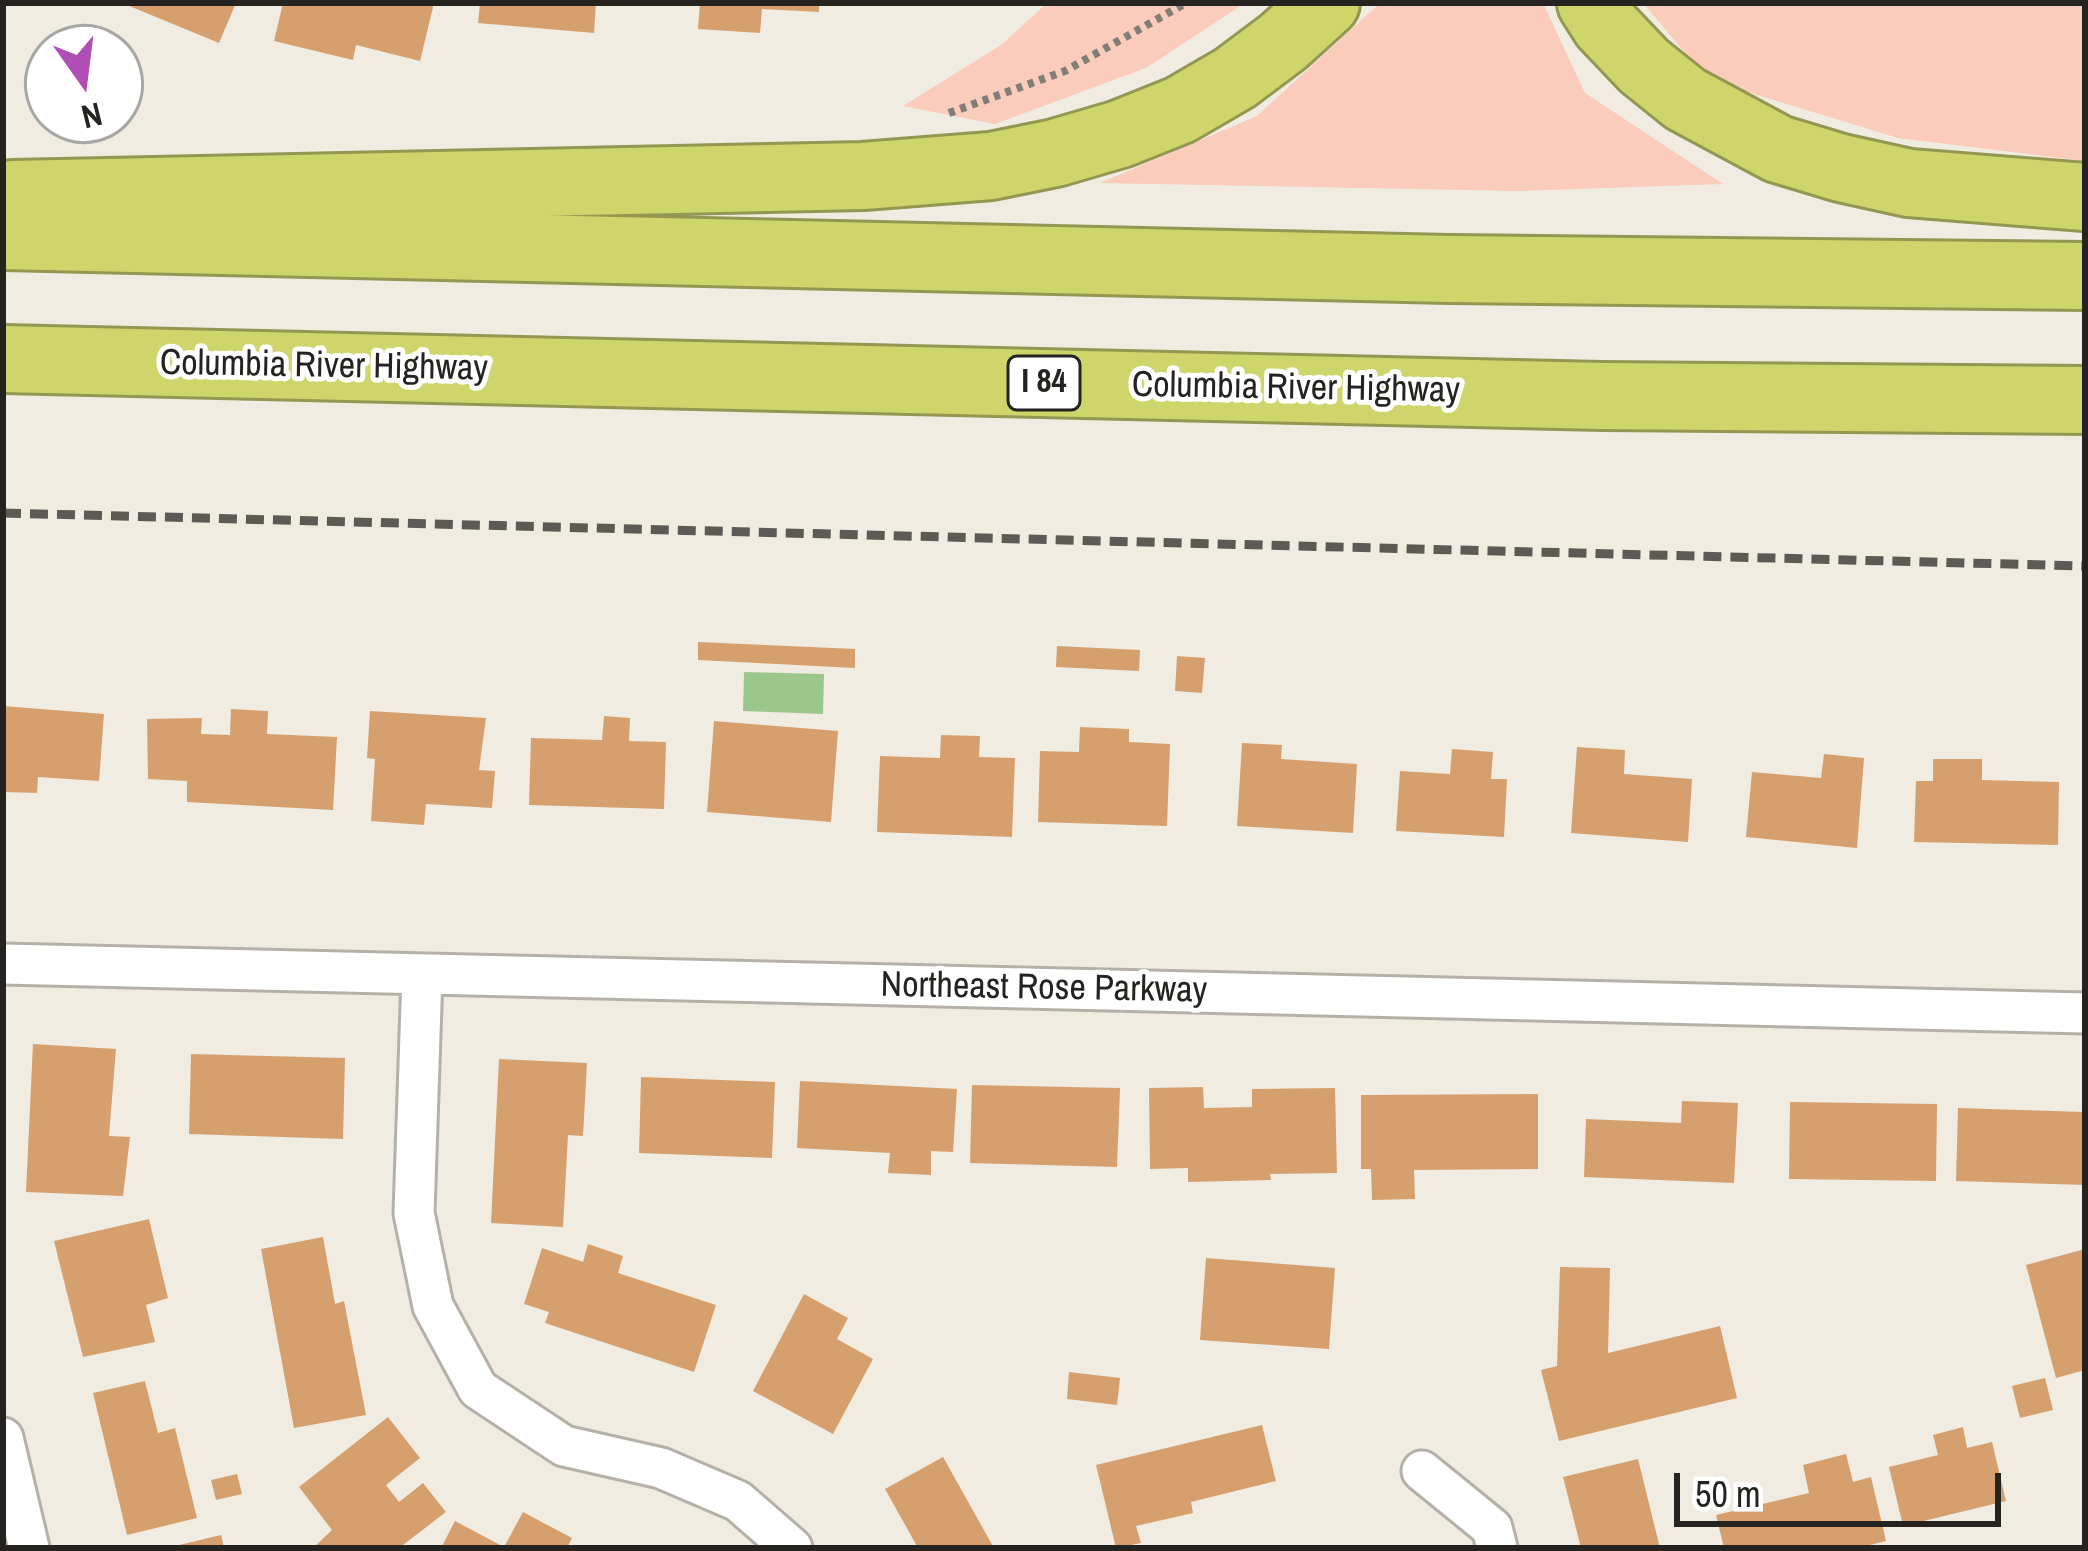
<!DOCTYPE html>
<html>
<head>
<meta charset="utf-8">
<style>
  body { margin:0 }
  #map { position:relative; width:2088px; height:1551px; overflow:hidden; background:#f0ece2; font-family:"Archivo Narrow",sans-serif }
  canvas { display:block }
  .frame { position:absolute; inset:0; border:6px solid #252320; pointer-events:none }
  .north { position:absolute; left:24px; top:24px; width:120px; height:120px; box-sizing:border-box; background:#fff; border:3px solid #a8a7a6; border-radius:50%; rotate:166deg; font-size:33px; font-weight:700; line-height:48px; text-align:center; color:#252320 }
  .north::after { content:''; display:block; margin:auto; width:42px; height:54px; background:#b04eb6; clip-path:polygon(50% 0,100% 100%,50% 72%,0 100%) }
  .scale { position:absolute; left:1674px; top:1473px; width:327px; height:54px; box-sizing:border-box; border:6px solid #252320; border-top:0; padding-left:15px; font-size:36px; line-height:42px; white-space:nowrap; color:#252320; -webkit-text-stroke:9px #fff; paint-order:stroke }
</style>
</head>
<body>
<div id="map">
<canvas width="2088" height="1551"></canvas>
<div class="frame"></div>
<div class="north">N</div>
<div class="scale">50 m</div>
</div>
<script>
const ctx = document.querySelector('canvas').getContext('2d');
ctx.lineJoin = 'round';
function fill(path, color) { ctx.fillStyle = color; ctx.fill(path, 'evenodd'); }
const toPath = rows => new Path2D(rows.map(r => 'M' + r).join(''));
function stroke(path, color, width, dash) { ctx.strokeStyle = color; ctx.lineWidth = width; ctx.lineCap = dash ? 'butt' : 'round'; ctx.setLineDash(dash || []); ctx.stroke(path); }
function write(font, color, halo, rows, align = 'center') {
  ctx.font = font + ' "Archivo Narrow",sans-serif'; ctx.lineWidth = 10; ctx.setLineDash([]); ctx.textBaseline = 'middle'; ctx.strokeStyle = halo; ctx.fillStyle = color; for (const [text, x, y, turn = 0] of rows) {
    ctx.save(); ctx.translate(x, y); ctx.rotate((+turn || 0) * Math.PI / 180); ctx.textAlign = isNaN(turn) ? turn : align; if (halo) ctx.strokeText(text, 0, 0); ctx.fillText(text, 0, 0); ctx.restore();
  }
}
fill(toPath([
  [1047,3,1245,3,1146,68,995,124,903,106,1001,45],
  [1380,3,1543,3,1585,93,1723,184,1518,191,1100,183,1257,116],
  [1643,3,2085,3,2085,161,1898,138,1708,80]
]), '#fbcbbb');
fill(toPath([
  [744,672,824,674,823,714,743,711]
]), '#9cc78c');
fill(toPath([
  [122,3,236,3,219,43],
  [283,3,434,3,420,61,356,45,353,60,274,41],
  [480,3,596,3,594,33,478,23],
  [700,3,819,3,819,12,762,9,760,33,698,29],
  [698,642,855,649,855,668,698,660],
  [1057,646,1140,650,1139,671,1056,667],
  [1177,656,1205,658,1202,693,1175,691],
  [3,706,104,714,99,781,38,777,37,793,3,792],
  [231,709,268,711,267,734,337,737,333,810,187,802,187,781,148,779,147,719,202,718,201,734,230,735],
  [370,711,486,718,479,770,495,771,492,808,426,804,424,825,371,821,375,759,367,758],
  [604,716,630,718,629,741,666,742,664,809,529,805,531,738,602,740],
  [714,721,838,731,831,822,707,812],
  [1080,727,1129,729,1129,742,1170,744,1167,826,1038,822,1040,751,1079,752],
  [941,735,980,736,979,757,1015,758,1012,837,877,832,880,756,940,758],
  [1242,743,1282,745,1281,759,1357,764,1353,833,1237,826],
  [1577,747,1625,750,1624,774,1692,779,1688,842,1571,833],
  [1452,749,1493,752,1491,779,1507,779,1504,837,1396,831,1400,771,1450,774],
  [1824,754,1864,758,1857,848,1746,837,1752,772,1821,778],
  [1933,759,1982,759,1982,780,2059,782,2058,845,1914,842,1916,781,1933,781],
  [33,1044,116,1049,109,1136,130,1137,123,1196,26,1192],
  [191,1054,345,1058,343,1139,189,1134],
  [499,1059,587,1063,583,1136,568,1135,563,1227,491,1223],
  [641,1077,775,1082,772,1158,639,1153],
  [800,1081,957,1089,953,1152,931,1151,931,1175,888,1173,890,1153,797,1148],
  [972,1085,1120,1088,1117,1167,970,1163],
  [1203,1087,1204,1108,1252,1107,1252,1089,1335,1088,1337,1173,1270,1174,1271,1180,1188,1182,1188,1168,1150,1169,1149,1088],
  [1538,1094,1538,1169,1414,1170,1415,1199,1372,1200,1371,1169,1361,1169,1361,1095],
  [1682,1101,1738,1103,1734,1183,1584,1177,1586,1119,1681,1123],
  [1790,1102,1937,1104,1936,1181,1789,1179],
  [1958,1108,2085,1112,2085,1185,1956,1181],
  [149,1219,168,1298,146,1305,155,1342,83,1357,54,1241],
  [323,1237,335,1304,344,1301,366,1415,294,1428,261,1249],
  [588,1244,623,1256,618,1273,716,1305,694,1372,545,1323,549,1312,524,1304,542,1248,583,1262],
  [2085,1249,2085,1370,2056,1378,2026,1265],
  [1206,1258,1335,1268,1329,1349,1200,1340],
  [1560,1267,1610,1268,1608,1353,1720,1326,1737,1398,1559,1441,1541,1370,1557,1366],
  [804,1294,848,1318,837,1339,873,1359,833,1434,753,1391],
  [1069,1372,1120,1378,1117,1405,1067,1399],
  [2045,1378,2053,1410,2020,1418,2012,1386],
  [145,1381,158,1433,175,1428,197,1518,127,1535,93,1393],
  [388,1417,420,1458,386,1485,399,1502,423,1483,446,1512,399,1548,313,1548,332,1530,299,1487],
  [1262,1425,1276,1481,1191,1502,1193,1513,1136,1526,1141,1543,1116,1548,1096,1465],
  [1963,1427,1967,1448,1992,1442,2006,1501,1903,1526,1889,1467,1938,1455,1933,1435],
  [1846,1454,1853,1482,1871,1477,1886,1541,1858,1548,1724,1548,1716,1515,1809,1493,1803,1465],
  [943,1457,994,1548,918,1548,885,1489],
  [1638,1459,1660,1548,1581,1548,1563,1477],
  [237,1474,242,1494,216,1500,211,1480],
  [523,1512,572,1538,567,1548,441,1548,455,1521,504,1547],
  [221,1535,224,1548,175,1548,175,1546]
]), '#d6a06e');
const street = toPath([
  [3,964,2085,1013],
  [422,975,414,1213,433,1306,478,1389,564,1446,661,1468,738,1501,792,1548],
  [3,1438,29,1548],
  [1422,1471,1492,1528,1497,1548]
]);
const highway = toPath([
  [1591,3,1605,25,1644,66,1685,99,1778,149,1841,168,1909,183,2085,197],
  [12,194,863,176,991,166,1055,153,1120,134,1180,110,1235,78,1283,42,1326,3],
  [3,236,1449,269,2085,276],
  [3,359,1602,396,2085,400]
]);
stroke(street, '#b5b1a8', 45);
stroke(highway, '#939751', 72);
stroke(toPath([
  [949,113,1065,71,1186,3]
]), '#817e78', 8, [6, 6]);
stroke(street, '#fff', 39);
stroke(highway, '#ced66b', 66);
stroke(toPath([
  [3,513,2085,566]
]), '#5d5a55', 9, [18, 9]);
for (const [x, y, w] of [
  [1044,383,72]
]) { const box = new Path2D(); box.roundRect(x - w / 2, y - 27, w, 54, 9); ctx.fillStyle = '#fff'; ctx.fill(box); stroke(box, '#252320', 3); }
write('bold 33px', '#252320', null, [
  ["I 84",1044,383]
]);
write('36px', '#252320', '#fff', [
  ["Columbia River Highway",324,367,1],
  ["Columbia River Highway",1296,389,1],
  ["Northeast Rose Parkway",1044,989,1]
]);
</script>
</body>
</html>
